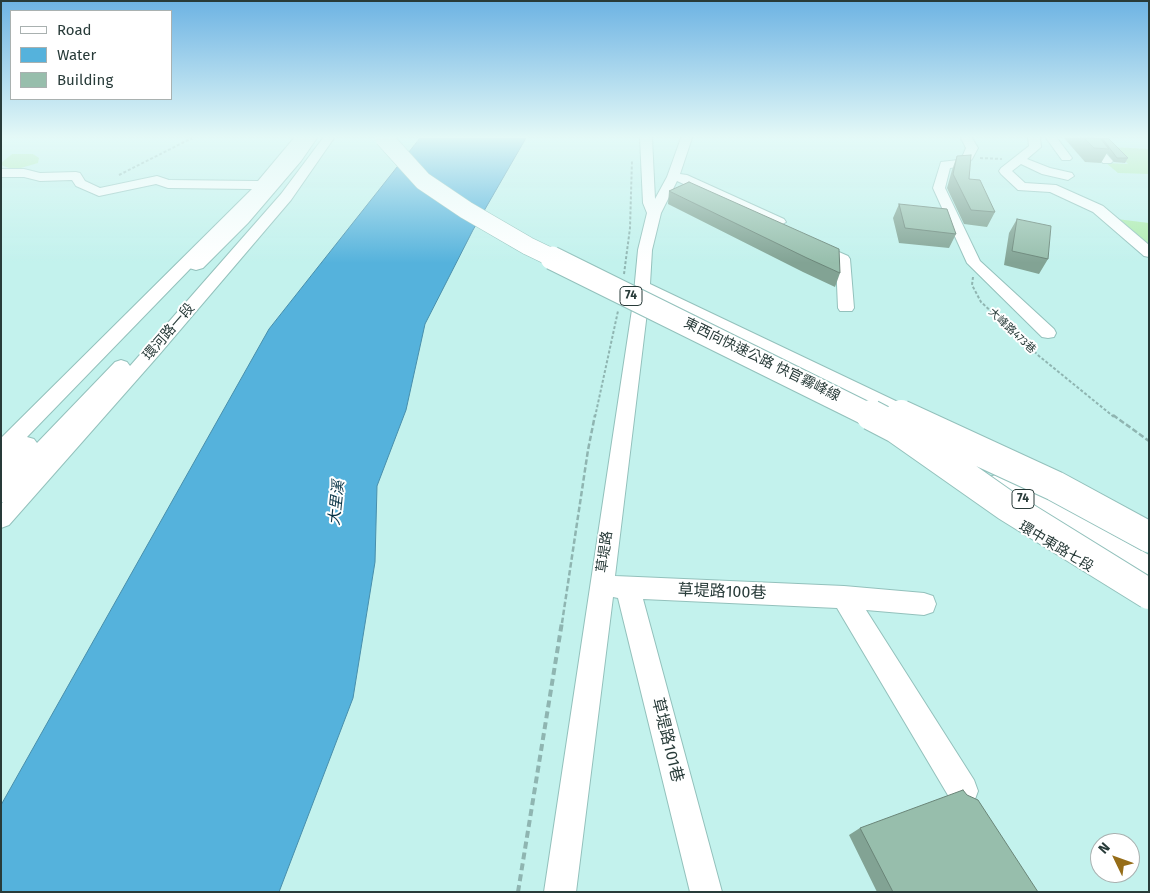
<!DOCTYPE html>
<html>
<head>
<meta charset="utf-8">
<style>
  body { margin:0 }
  #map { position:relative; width:1150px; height:893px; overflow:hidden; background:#c3f2ed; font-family:"Fira Sans",sans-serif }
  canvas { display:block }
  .frame { position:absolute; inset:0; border:2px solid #283b39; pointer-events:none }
  .legend { position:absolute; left:10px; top:10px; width:162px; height:90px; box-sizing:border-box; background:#fff; border:1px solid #a9b1b0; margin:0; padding:6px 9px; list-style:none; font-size:15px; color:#283b39 }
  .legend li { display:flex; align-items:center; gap:10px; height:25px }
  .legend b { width:25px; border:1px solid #a9b1b0 }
  .north { position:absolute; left:1090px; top:833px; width:50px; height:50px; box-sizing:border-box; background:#fff; border:1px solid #a9b1b0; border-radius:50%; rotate:312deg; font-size:14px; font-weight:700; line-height:20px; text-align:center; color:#283b39 }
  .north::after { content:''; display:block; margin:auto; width:18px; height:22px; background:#966d18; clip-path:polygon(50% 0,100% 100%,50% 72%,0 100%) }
</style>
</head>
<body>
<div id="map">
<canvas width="1150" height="893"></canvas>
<div class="frame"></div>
<ul class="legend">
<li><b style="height:6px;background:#fff"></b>Road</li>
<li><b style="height:14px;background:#55b2dc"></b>Water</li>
<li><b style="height:14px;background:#97beac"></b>Building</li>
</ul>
<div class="north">N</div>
</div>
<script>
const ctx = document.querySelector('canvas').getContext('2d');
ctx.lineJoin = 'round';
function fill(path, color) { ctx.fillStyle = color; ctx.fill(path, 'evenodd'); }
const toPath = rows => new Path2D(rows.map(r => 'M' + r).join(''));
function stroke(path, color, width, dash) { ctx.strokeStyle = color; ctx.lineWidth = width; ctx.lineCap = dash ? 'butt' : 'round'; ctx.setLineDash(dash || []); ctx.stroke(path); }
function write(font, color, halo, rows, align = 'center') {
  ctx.font = font + ' "Fira Sans","Noto Sans TC",sans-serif'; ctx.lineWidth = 4; ctx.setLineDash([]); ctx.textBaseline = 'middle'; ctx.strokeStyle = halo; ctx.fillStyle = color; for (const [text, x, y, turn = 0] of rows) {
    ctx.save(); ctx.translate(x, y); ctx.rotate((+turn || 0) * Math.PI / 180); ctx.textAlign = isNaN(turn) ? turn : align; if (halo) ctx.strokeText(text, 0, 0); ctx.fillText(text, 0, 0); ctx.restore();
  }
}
fill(toPath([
  [1112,147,1149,149,1149,174,1118,173,1106,163,1128,164],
  [12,154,33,154,39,158,38,163,14,170,1,165,1,163],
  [1117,219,1149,223,1149,248]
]), '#aeecad');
const water = toPath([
  [420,138,526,138,473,230,425,324,406,410,377,486,375,562,353,698,279,892,1,892,1,805,269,329,420,138]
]);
fill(water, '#55b2dc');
stroke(water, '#488eab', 1);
const minor = toPath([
  [294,138,305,138,253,204,27,437,34,439,37,443,115,362,121,360,127,362,130,366,281,194,323,138,334,138,291,200,158,356,9,525,1,528,1,504,3,502,1,502,1,438,252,189,168,188,156,184,99,196,76,186,72,180,40,181,24,177,1,177,1,169,24,169,40,173,76,172,80,173,85,181,100,188,157,176,169,180,258,181,294,138],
  [640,138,652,138,655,199,667,177,681,138,692,138,680,174,687,175,784,219,786,222,779,226,774,225,677,181,661,213,652,250,650,284,921,413,924,418,921,423,914,425,907,423,649,296,615,576,844,586,924,593,933,596,936,604,933,612,924,615,866,610,974,780,978,791,974,802,963,806,952,802,837,608,643,599,722,892,690,892,618,598,613,597,576,892,544,892,633,303,638,250,647,213,643,203,640,138],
  [961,138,972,138,978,148,972,159,965,166,950,168,945,188,980,261,1054,329,1056,333,1054,337,1048,338,1042,337,967,263,933,188,941,162,958,160,963,155,966,148,961,138],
  [1028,138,1040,138,1041,147,1027,159,1050,168,1072,173,1074,176,1068,180,1042,174,1021,164,1012,171,1025,183,1056,185,1103,206,1149,245,1149,257,1144,256,1093,212,1050,192,1018,190,1001,174,999,171,1001,168,1029,146,1028,138],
  [1046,138,1057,138,1072,158,1070,160,1062,160,1046,138],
  [1081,138,1093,138,1111,159,1113,161,1111,163,1103,163,1081,138],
  [816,242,848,256,850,259,854,308,852,311,840,311,838,308,836,261,811,249,809,246,811,243,816,242]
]);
const highway = toPath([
  [302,138,317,138,301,161,248,223,203,268,196,270,189,268,186,264,189,260,234,215,302,138],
  [999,474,1009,477,1149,555,1149,586,1138,582,989,493,984,485,989,477,999,474]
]);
stroke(minor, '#93c1bc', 2);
stroke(highway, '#93c1bc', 2);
stroke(toPath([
  [980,158,1002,159],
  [119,175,192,138],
  [624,274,630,228,632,160],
  [973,277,972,285,981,302,1039,356,1114,417],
  [595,417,618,311]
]), '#8fb5b1', 2, [3, 2]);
stroke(toPath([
  [1113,415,1149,441],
  [562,623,588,450,595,415]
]), '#8fb5b1', 2.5, [5.5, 2.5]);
stroke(toPath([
  [518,892,562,622]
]), '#8fb5b1', 4, [7, 4]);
fill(minor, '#fff');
fill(highway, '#fff');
const highwayBridgeFar2 = toPath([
  [384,138,423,181,466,210,528,246,555,259]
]);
const highwayBridgeFar1 = toPath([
  [552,258,873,417],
  [898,414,904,417]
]);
const highwayBridge = toPath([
  [871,415,896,428,1007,506,1149,594],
  [901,415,1055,486,1149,537]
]);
stroke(highwayBridgeFar2, '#93c1bc', 19, []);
stroke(highwayBridgeFar1, '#93c1bc', 25, []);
stroke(highwayBridge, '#93c1bc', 32, []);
stroke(highwayBridgeFar2, '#fff', 18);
stroke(highwayBridgeFar1, '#fff', 23);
stroke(highwayBridge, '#fff', 30);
fill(toPath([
  [1064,138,1108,138,1128,158,1125,163,1114,162,1107,153,1101,163,1085,162],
  [957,156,969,179,995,212,987,227,964,224,947,188,952,170],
  [669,191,840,273,835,287,803,272,668,204],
  [899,204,956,234,949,248,899,243,893,218],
  [1017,219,1048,259,1039,274,1004,265,1009,233],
  [860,828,1038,892,877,892,849,835]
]), '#82a394');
const building = toPath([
  [1084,138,1100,138,1109,149,1094,148,1084,138],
  [1102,138,1108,138,1128,158,1117,158,1102,138],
  [971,155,969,179,980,180,995,212,971,210,953,174,957,156,971,155],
  [689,182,839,249,840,273,807,258,669,191,689,182],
  [899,204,947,209,956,234,905,228,899,204],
  [1017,219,1051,226,1048,259,1012,251,1017,219],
  [963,790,967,795,978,800,1038,892,893,892,860,828,963,790]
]);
fill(building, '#97beac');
stroke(building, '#6a8578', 1);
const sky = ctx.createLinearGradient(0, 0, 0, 263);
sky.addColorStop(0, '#6db3e3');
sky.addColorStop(0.52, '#e4f9f7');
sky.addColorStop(1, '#e4f9f700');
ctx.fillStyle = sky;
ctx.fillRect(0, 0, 1150, 263);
write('11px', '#283b39', '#fff', [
  ["大峰路473巷",1012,331,43]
]);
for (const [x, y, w] of [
  [631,296,22],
  [1023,499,22]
]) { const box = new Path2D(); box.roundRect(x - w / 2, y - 9.5, w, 19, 4); ctx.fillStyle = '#fff'; ctx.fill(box); stroke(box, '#283b39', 1); }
write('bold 12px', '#283b39', null, [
  ["74",631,296],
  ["74",1023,499]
]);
write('14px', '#283b39', '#fff', [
  ["環河路一段",169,332,-49],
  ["東西向快速公路 快官霧峰線",762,360,26],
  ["環中東路七段",1056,547,31],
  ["草堤路",605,552,-82]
]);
write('italic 15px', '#083345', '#fff', [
  ["大里溪",337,503,-84]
]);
write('16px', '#283b39', '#fff', [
  ["草堤路100巷",722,592,2],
  ["草堤路101巷",667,740,76]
]);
</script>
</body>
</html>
